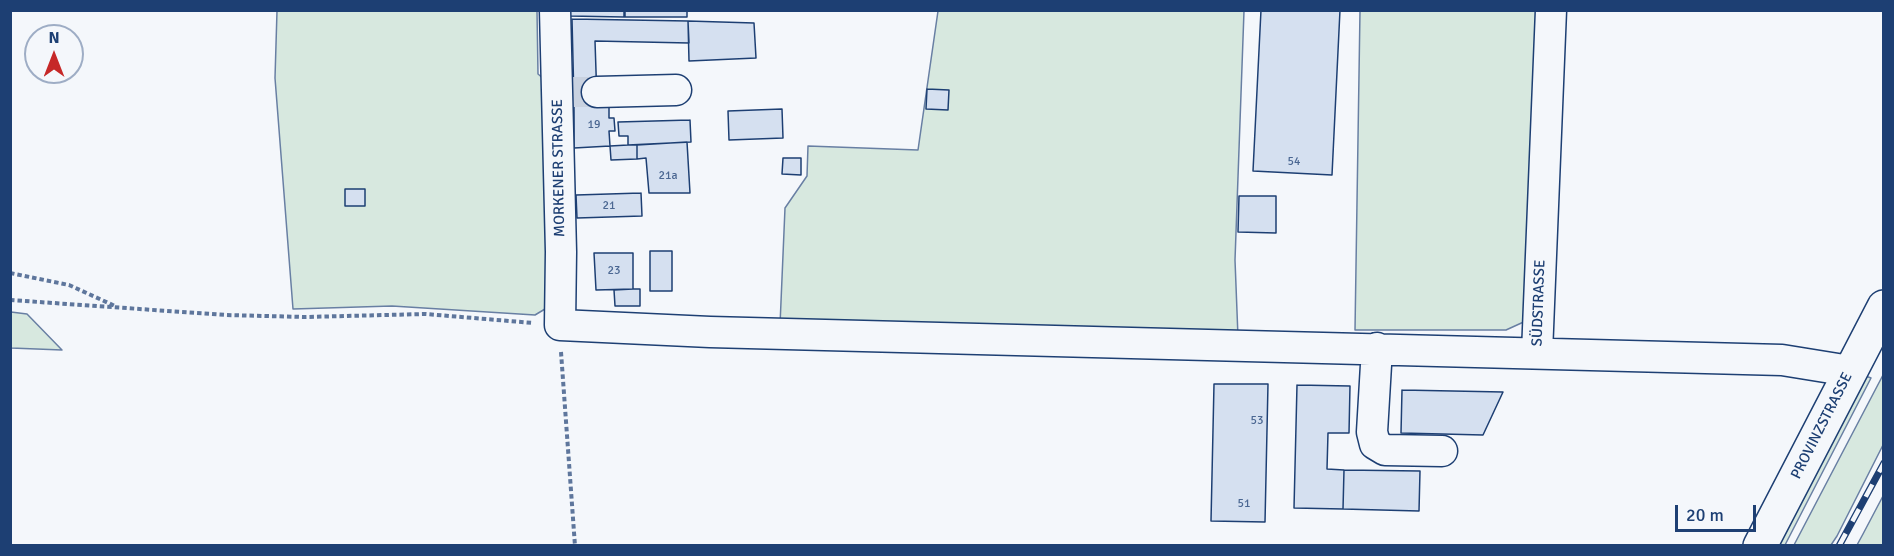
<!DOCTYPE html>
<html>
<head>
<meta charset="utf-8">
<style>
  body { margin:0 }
  #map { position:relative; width:1894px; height:556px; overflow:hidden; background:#f4f7fb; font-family:Signika,sans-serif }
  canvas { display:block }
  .frame { position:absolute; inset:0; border:12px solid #1d3f73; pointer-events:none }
  .north { position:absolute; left:24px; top:24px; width:60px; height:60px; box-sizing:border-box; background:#f4f7fb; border:2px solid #9eadc5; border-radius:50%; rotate:0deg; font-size:16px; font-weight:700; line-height:24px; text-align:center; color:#1d3f73 }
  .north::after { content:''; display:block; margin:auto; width:21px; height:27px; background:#c62828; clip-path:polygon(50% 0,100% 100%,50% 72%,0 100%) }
  .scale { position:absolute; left:1675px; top:505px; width:81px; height:27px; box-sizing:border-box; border:3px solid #1d3f73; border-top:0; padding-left:8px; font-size:18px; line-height:21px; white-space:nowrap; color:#1d3f73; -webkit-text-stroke:4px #f4f7fb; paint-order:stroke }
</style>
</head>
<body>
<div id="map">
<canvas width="1894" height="556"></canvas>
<div class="frame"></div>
<div class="north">N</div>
<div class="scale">20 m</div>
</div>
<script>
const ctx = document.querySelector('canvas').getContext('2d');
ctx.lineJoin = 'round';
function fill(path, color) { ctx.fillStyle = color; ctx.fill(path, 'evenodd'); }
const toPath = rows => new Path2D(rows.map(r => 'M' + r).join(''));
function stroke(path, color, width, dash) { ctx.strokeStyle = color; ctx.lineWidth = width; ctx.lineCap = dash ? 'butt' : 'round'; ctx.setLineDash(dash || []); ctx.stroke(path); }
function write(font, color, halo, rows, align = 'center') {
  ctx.font = font + ' Signika,sans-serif'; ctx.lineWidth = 4.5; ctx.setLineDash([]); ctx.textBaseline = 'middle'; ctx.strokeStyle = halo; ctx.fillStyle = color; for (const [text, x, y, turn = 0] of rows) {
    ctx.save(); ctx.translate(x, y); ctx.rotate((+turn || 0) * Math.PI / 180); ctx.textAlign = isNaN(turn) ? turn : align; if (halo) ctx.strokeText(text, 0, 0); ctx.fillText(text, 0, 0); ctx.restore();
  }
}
const green = toPath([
  [277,11,537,11,538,74,545,80,552,295,545,309,535,315,392,306,293,309,275,78,277,11],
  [938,11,1244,11,1235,260,1238,337,780,325,785,208,807,176,808,146,918,150,938,11],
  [1360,11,1544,11,1528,320,1506,330,1355,330,1360,11],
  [11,312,27,314,62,350,11,348,11,312],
  [1863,375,1871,378,1785,545,1776,546,1863,375],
  [1883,375,1883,445,1837,536,1831,545,1794,545,1883,375],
  [1883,496,1883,545,1857,545,1863,534,1883,496]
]);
fill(green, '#d7e8df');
stroke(green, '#687fa3', 1.5);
const building = toPath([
  [569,10,624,10,624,17,569,16,569,10],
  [625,10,687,10,687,17,625,17,625,10],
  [1261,10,1340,10,1332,175,1253,171,1261,10],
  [572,19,688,21,689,43,595,41,597,101,574,101,572,19],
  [688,21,754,23,756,58,689,61,688,21],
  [927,89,949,90,948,110,926,109,927,89],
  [574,101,609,101,609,118,614,118,615,131,609,131,610,146,574,148,574,101],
  [782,109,783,138,729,140,728,111,782,109],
  [690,120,691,142,628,145,628,136,619,136,618,122,690,120],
  [687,142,690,193,649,193,646,158,637,159,637,145,687,142],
  [628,145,637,145,637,159,611,160,610,146,628,145],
  [783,158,801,158,801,175,782,174,783,158],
  [345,189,365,189,365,206,345,206,345,189],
  [641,193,642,216,577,218,576,195,641,193],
  [1239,196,1276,196,1276,233,1238,232,1239,196],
  [650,251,672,251,672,291,650,291,650,251],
  [594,253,633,253,633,289,596,290,594,253],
  [633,289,640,289,640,306,615,306,614,290,633,289],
  [1214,384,1268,384,1265,522,1211,521,1214,384],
  [1297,385,1350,386,1349,433,1328,433,1327,469,1344,470,1343,509,1294,508,1297,385],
  [1402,390,1503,392,1483,435,1401,433,1402,390],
  [1344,470,1420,471,1419,511,1343,509,1344,470]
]);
fill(building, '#d5e0f0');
stroke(building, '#1d3f73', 1.5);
stroke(toPath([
  [573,92,597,92]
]), '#c9d2e0', 30, [30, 15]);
const minor = toPath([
  [555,10,561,252,560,325,710,332,1782,360,1850,371],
  [597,92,676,90],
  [1377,348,1372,432,1375,444,1385,450,1442,451],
  [1537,353,1551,10]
]);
const major = toPath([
  [1760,546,1884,307]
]);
stroke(minor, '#1d3f73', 33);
stroke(major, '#1d3f73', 36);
stroke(toPath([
  [10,273,69,285,115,306],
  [10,300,226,315,306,317,425,314,534,323],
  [561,352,575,546]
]), '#5e769c', 4, [4.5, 3]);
stroke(minor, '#f4f7fb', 30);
stroke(major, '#f4f7fb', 33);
const rail = toPath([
  [1839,546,1884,463]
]);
stroke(rail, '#1d3f73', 7);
stroke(rail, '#f4f7fb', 4.5, [14]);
write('12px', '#4b6792', null, [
  ["19",594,125],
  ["54",1294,162],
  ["21a",668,176],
  ["21",609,206],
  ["23",614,271],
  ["53",1257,421],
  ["51",1244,504]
]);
write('15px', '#1d3f73', '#f4f7fb', [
  ["MORKENER STRASSE",559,168,-91],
  ["SÜDSTRASSE",1539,303,-88],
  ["PROVINZSTRASSE",1822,426,-63]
]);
</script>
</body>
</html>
